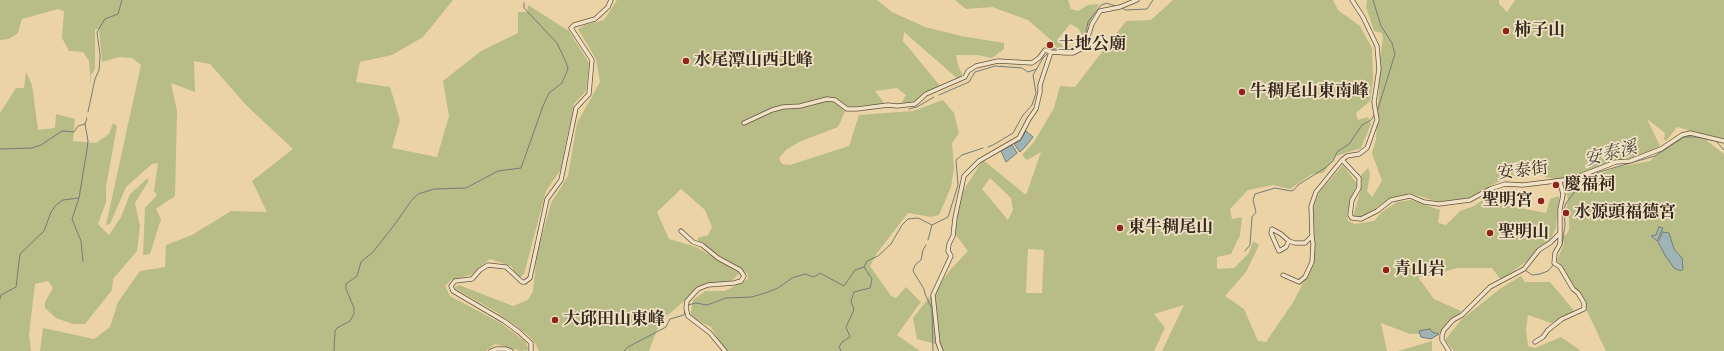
<!DOCTYPE html>
<html>
<head>
<meta charset="utf-8">
<style>
  body { margin:0 }
  canvas { display:block; background:#ebd3a6 }
</style>
</head>
<body>
<canvas width="1724" height="351"></canvas>
<script>
const ctx = document.querySelector('canvas').getContext('2d');
ctx.lineJoin = 'round';
function fill(path, color) { ctx.fillStyle = color; ctx.fill(path, 'evenodd'); }
const toPath = rows => new Path2D(rows.map(r => 'M' + r).join(''));
function stroke(path, color, width, dash) { ctx.strokeStyle = color; ctx.lineWidth = width; ctx.lineCap = dash ? 'butt' : 'round'; ctx.setLineDash(dash || []); ctx.stroke(path); }
function write(font, color, halo, rows, align = 'center') {
  ctx.font = font + ' "IM FELL DW Pica","Noto Serif TC",serif'; ctx.lineWidth = 3.5; ctx.setLineDash([]); ctx.textBaseline = 'middle'; ctx.strokeStyle = halo; ctx.fillStyle = color; for (const [text, x, y, turn = 0] of rows) {
    ctx.save(); ctx.translate(x, y); ctx.rotate((+turn || 0) * Math.PI / 180); ctx.textAlign = isNaN(turn) ? turn : align; if (halo) ctx.strokeText(text, 0, 0); ctx.fillText(text, 0, 0); ctx.restore();
  }
}
fill(toPath([
  [0,0,453,0,423,37,392,55,360,62,356,82,390,87,400,120,392,148,437,157,449,116,443,81,481,51,518,33,518,12,527,12,528,5,569,31,589,63,586,91,574,104,560,171,546,191,524,274,519,278,511,266,490,259,471,275,451,280,445,286,450,296,499,322,525,341,529,350,521,351,495,344,486,351,40,351,43,328,94,339,110,327,118,302,140,271,165,267,166,245,192,235,231,211,267,212,252,181,293,149,247,106,210,64,194,61,195,92,171,83,177,111,175,196,156,209,161,219,150,254,143,255,145,208,157,195,154,191,158,163,152,164,126,187,110,224,106,225,141,65,132,58,119,57,102,62,99,29,95,29,95,69,91,75,91,86,89,61,83,52,69,51,62,38,64,11,58,9,22,19,18,33,9,39,0,40],
  [617,0,877,0,892,12,925,27,961,36,1004,43,1004,49,992,58,977,55,956,55,958,65,963,76,958,79,904,32,903,41,941,87,911,104,901,104,906,95,897,88,875,91,885,104,847,107,838,127,799,142,786,150,779,158,782,164,790,165,849,146,859,115,913,111,943,100,954,113,959,133,952,143,954,168,951,187,939,215,931,217,908,213,877,253,870,266,891,296,896,298,906,287,921,302,897,335,920,351,725,351,711,327,690,317,693,300,705,291,725,291,748,279,748,274,698,242,698,238,708,235,712,227,705,210,681,189,657,212,669,239,696,247,740,273,730,282,700,287,660,322,649,351,539,351,535,343,528,335,498,313,454,288,459,285,513,306,528,300,533,291,537,254,551,203,568,176,577,123,600,82,596,59,578,29,585,25,604,20],
  [955,0,1068,0,1071,9,1078,11,1088,5,1099,4,1083,37,1078,28,1070,24,1058,39,1063,47,1076,45,1074,48,1058,50,1051,40,1028,20,992,7,966,9],
  [1173,0,1333,0,1338,10,1360,26,1372,48,1373,79,1370,101,1356,113,1358,120,1368,117,1371,124,1361,148,1336,156,1323,173,1312,174,1290,189,1273,185,1248,190,1230,209,1232,219,1242,217,1240,235,1231,254,1217,257,1217,269,1234,268,1249,253,1253,241,1259,245,1246,272,1225,296,1244,309,1258,341,1266,342,1294,301,1313,263,1313,205,1320,191,1343,165,1357,184,1349,206,1347,214,1348,221,1355,224,1374,221,1382,212,1397,202,1411,200,1440,210,1438,223,1446,225,1460,211,1474,206,1492,194,1515,207,1546,213,1550,199,1559,196,1556,228,1547,246,1501,280,1492,268,1457,268,1433,275,1418,277,1434,299,1461,311,1442,333,1410,334,1381,323,1387,351,1162,351,1184,305,1154,314,1165,328,1154,351,943,351,936,344,917,339,913,318,952,268,968,251,953,231,959,197,983,160,1026,195,1041,152,1027,160,1022,155,1034,142,1054,108,1060,86,1075,87,1126,21,1151,20],
  [990,178,1011,198,1013,210,1008,220,982,189],
  [1028,249,1044,250,1042,293,1026,293],
  [1367,0,1499,0,1499,4,1507,12,1515,0,1724,0,1724,140,1677,127,1666,141,1664,139,1665,133,1647,119,1660,146,1652,151,1641,156,1615,161,1576,177,1557,180,1543,176,1538,169,1536,174,1528,173,1507,177,1463,201,1453,203,1435,201,1410,193,1391,198,1377,207,1371,215,1357,219,1353,217,1362,185,1361,175,1368,168,1370,174,1367,191,1372,197,1382,181,1372,153,1376,140,1381,52,1383,38,1382,33,1374,31,1366,7],
  [26,72,32,85,38,130,55,128,56,114,75,119,73,141,96,143,109,134,113,123,117,126,106,187,106,202,98,224,109,235,121,217,130,194,148,178,148,182,135,203,140,226,137,251,113,279,112,290,85,324,73,324,56,318,45,308,45,302,53,288,48,281,35,284,29,334,31,351,0,351,0,113,16,88,24,88],
  [1686,135,1706,140,1724,154,1724,351,1606,351,1585,307,1557,260,1564,244,1562,236,1566,235,1569,230,1569,214,1566,210,1568,199,1564,184,1577,182,1618,167,1650,161,1666,146],
  [1521,276,1525,282,1550,282,1576,313,1551,323,1528,315,1526,330,1528,346,1535,348,1561,337,1581,351,1454,351,1445,340,1461,320,1501,288],
  [1432,341,1432,351,1398,351]
]), '#b8bc86');
const water = toPath([
  [1026,131,1033,137,1025,147,1020,152,1014,144,1020,141,1026,131],
  [1012,145,1017,153,1006,162,1001,151,1012,145],
  [1659,227,1663,228,1657,241,1651,236,1656,235,1659,227],
  [1663,232,1669,233,1674,249,1682,258,1683,269,1681,271,1674,268,1665,255,1658,242,1663,232],
  [1430,329,1432,332,1439,334,1431,339,1421,337,1419,331,1430,329]
]);
fill(water, '#9fb4b4');
stroke(water, '#747d78', 1);
stroke(toPath([
  [1373,0,1381,26,1392,43,1395,54,1377,112],
  [1121,8,1126,10,1147,9,1153,0],
  [1052,49,1070,49,1082,44,1085,38,1088,22,1101,5,1107,3,1115,6],
  [939,95,969,82,975,72,995,66,1022,68,1028,72,1037,69],
  [909,109,917,107,934,97],
  [88,112,95,79,99,70,100,55,97,32,105,19,118,14,122,0],
  [988,147,993,145,1013,133,1023,115,1032,105,1036,93,1033,75,1043,58,1047,54],
  [0,149,32,148,41,145,62,131,74,132,78,126,85,124,87,118],
  [1582,177,1655,156,1684,137,1696,137,1716,141,1724,150],
  [79,198,72,219,81,241,83,261],
  [928,240,932,225],
  [926,245,923,250,921,260,915,265,913,271,924,289,925,294,932,309,933,351],
  [1562,245,1565,225,1564,209,1566,203,1574,193,1573,180],
  [1245,251,1250,245,1252,217,1256,212,1253,200,1255,194,1275,188,1291,191,1294,190,1298,185,1325,168,1333,161,1337,152,1349,144,1362,125,1371,120,1375,114],
  [1525,270,1532,275,1540,274,1548,271,1554,264],
  [0,299,1,295,16,287,20,254,44,231,51,212,56,205,63,200,79,198,87,149,88,141,85,124],
  [688,305,696,303,707,305,726,298,752,297,768,292,778,288,792,278,805,274,814,277,820,273,844,286,855,270,864,267],
  [334,351,335,331,337,328,350,321,354,314,354,308,346,289,346,284,357,276,361,262,373,252,395,224,411,201,418,194,434,189,466,188,498,171,521,168,543,106,549,93,562,83,568,69,566,62,557,43,524,8,524,3],
  [624,351,628,347,666,327,670,319,684,315,685,310],
  [841,351,839,347,842,342,850,337,846,327,854,310,851,301,854,292,870,288,872,279,864,267,867,261,878,256,891,244,902,225,908,219,918,218,932,225,948,217,958,185,956,160,962,155,983,148]
]), '#747d78', 1);
const street = toPath([
  [744,123,772,110,783,107,800,106,827,99,835,100,847,109,857,109,888,105,897,106,915,104,926,94,965,77,968,71,976,66,998,61,1032,63,1039,58,1045,50,1051,52],
  [1342,160,1359,178,1359,188,1352,200,1350,215,1352,218,1361,219,1377,211,1391,200,1410,196,1424,202,1439,204,1470,200,1490,189,1505,184,1523,185,1572,179,1616,162,1630,161,1661,149,1682,135,1690,133,1724,141],
  [681,231,693,242,702,245,718,258,740,270,744,276,741,281,734,283,708,285,698,289,687,301,686,308,688,316,710,333,725,351],
  [1289,241,1286,247,1279,251,1271,233,1272,229,1281,234,1289,241,1295,243,1305,243,1312,236,1311,206,1316,192,1342,160,1347,156,1359,154,1367,148,1377,120,1374,102,1379,69,1377,46,1363,17,1352,0],
  [1283,275,1299,282,1305,277,1312,262,1313,244,1312,236],
  [1535,342,1543,337,1548,330,1562,319,1584,309,1584,303,1578,293,1573,289,1560,267,1554,263,1555,253,1560,244,1560,233],
  [491,351,496,349,506,349,511,351],
  [531,351,531,343,519,332,504,321,453,291,451,286,455,281,472,279,480,270,488,265,506,267,522,282,525,282,530,278,547,199,561,180,576,108,589,94,592,60,571,28,574,25,595,19,608,7,611,0],
  [941,351,938,343,933,295,951,256,948,251,949,244,953,236,955,218,964,176,979,161,1019,138,1029,119,1036,109,1040,92,1040,85,1051,52,1066,53,1073,53,1081,49,1086,43,1092,24,1100,11,1120,7,1137,0],
  [1449,351,1442,340,1442,335,1444,330,1453,320,1462,315,1490,287,1524,269,1539,250,1550,243,1560,233,1560,209,1563,195,1560,181]
]);
stroke(street, '#625440', 5);
stroke(street, '#f2e2c5', 3.5);
for (const [x, y, r, color] of [
  [1506,31,4,"#8f2418"],
  [1050,45,4,"#8f2418"],
  [686,61,4,"#8f2418"],
  [1242,92,4,"#8f2418"],
  [1556,185,4,"#8f2418"],
  [1541,201,4,"#8f2418"],
  [1566,213,4,"#8f2418"],
  [1120,228,4,"#8f2418"],
  [1490,233,4,"#8f2418"],
  [1386,270,4,"#8f2418"],
  [555,320,4,"#8f2418"]
]) { const dot = new Path2D(); dot.arc(x, y, r, 0, 2 * Math.PI); ctx.fillStyle = color; ctx.fill(dot); stroke(dot, '#f2e2c5', 1.5); }
write('bold 17px', '#342a1e', '#f2e2c5', [
  ["柿子山",1514,31],
  ["土地公廟",1058,45],
  ["水尾潭山西北峰",694,61],
  ["牛稠尾山東南峰",1250,92],
  ["慶福祠",1564,185],
  ["聖明宮",1533,201,"right"],
  ["水源頭福德宮",1574,213],
  ["東牛稠尾山",1128,228],
  ["聖明山",1498,233],
  ["青山岩",1394,270],
  ["大邱田山東峰",563,320]
], 'left');
write('17px', '#342a1e', '#f2e2c5', [
  ["安泰街",1523,172,-6]
]);
write('italic 18px', '#4f4c44', '#f2e2c5', [
  ["安泰溪",1611,155,-14]
]);
</script>
</body>
</html>
